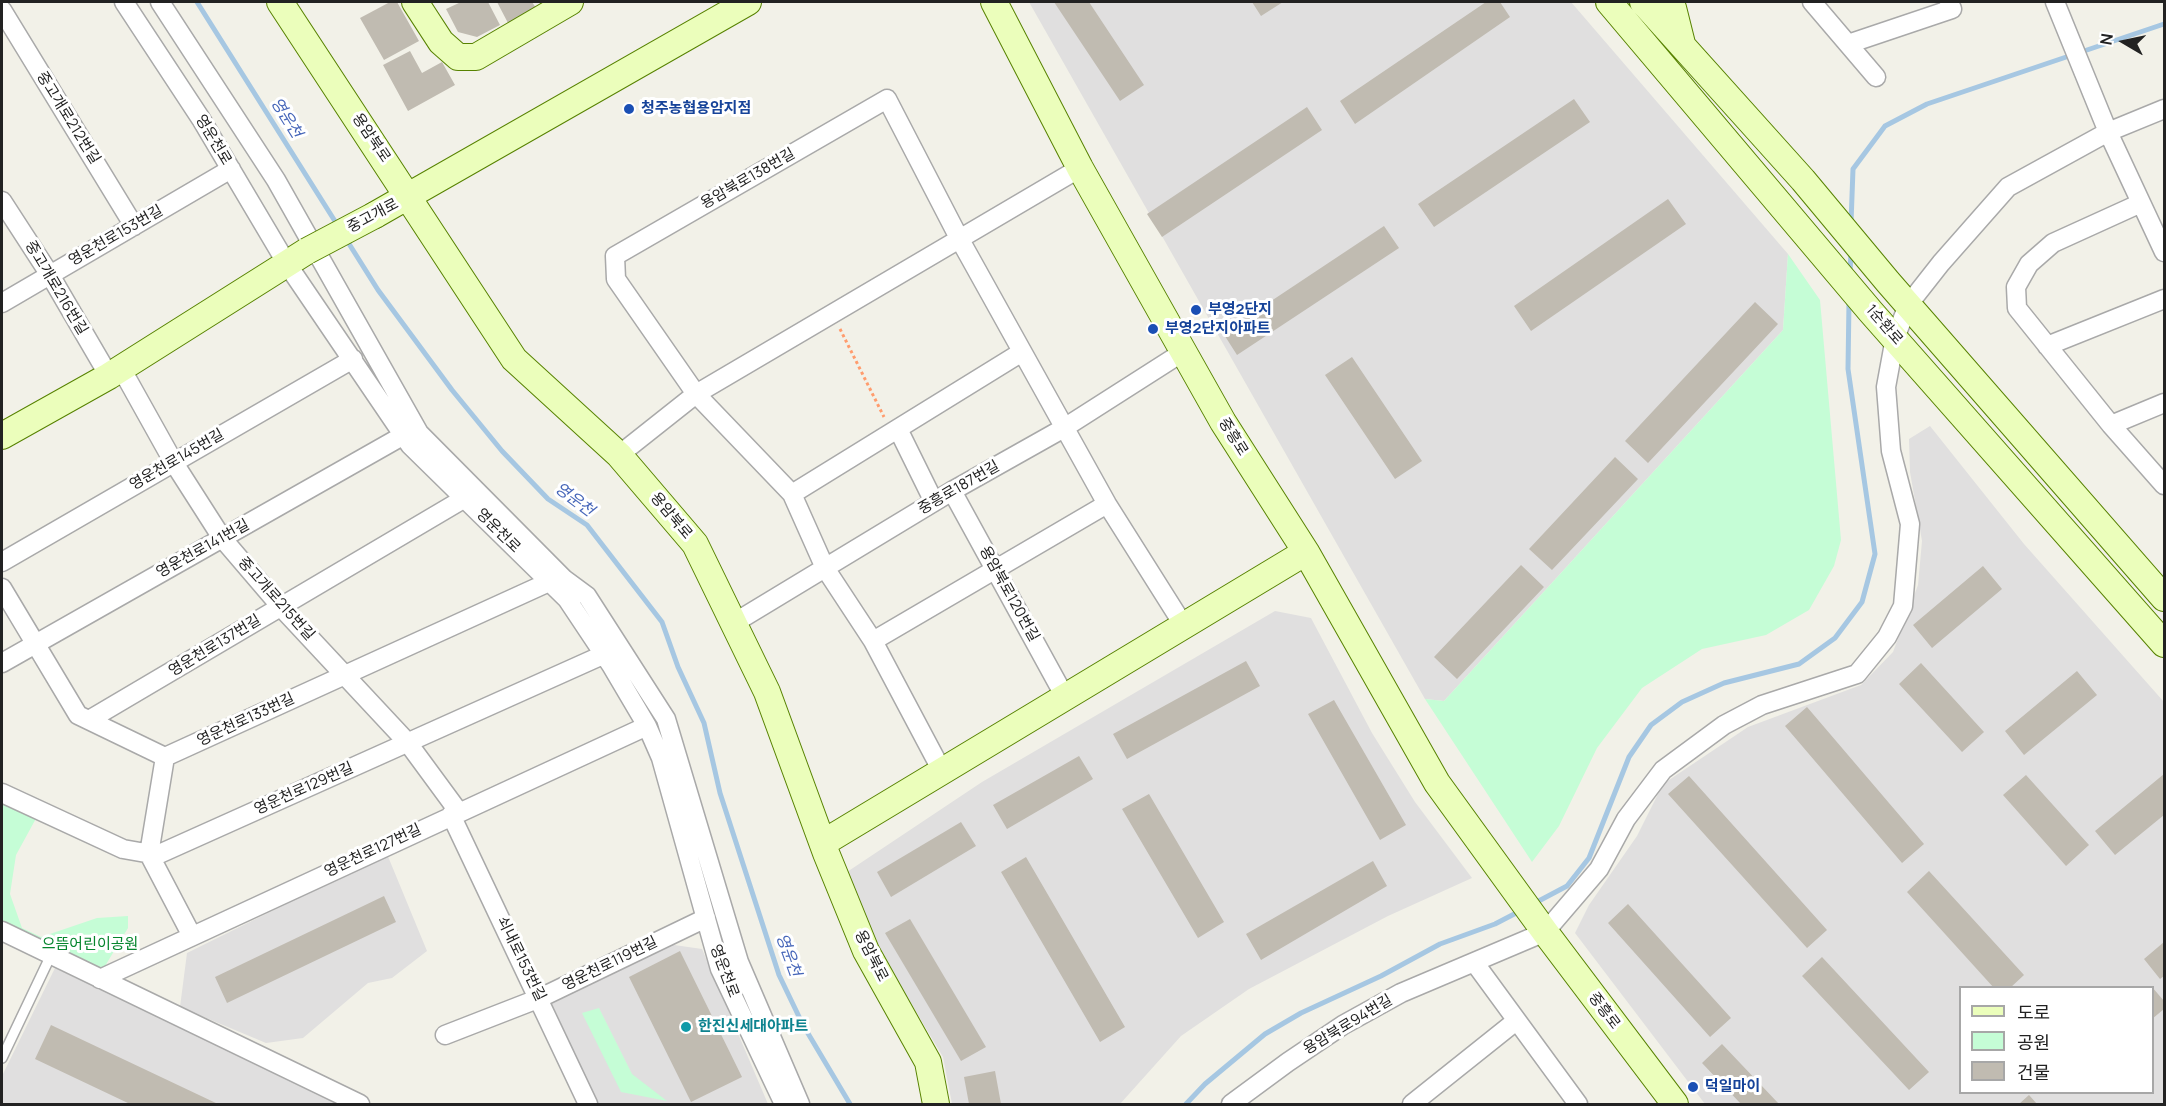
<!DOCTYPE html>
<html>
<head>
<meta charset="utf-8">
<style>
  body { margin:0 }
  #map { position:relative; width:2166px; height:1106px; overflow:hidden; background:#f2f1e8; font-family:Manrope,"Noto Sans KR",sans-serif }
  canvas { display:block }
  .frame { position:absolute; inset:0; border:3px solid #222; pointer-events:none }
  .legend { position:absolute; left:1959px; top:986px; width:195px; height:108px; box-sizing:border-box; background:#fff; border:2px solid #a7a7a7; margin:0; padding:8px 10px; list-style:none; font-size:18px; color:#222 }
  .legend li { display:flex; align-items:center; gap:12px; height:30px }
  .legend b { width:30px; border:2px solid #a7a7a7 }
  .north { position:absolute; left:2094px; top:12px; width:60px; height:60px; -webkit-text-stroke:4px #fff; paint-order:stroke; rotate:279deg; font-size:16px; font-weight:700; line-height:24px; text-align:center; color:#222 }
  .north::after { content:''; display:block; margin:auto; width:21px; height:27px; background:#222; clip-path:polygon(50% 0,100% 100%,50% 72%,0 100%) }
</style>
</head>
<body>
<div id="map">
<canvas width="2166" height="1106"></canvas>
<div class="frame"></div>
<ul class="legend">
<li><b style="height:8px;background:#ebfebb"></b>도로</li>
<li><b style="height:16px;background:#c5fdd6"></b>공원</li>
<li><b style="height:16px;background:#c0bbb1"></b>건물</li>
</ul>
<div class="north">N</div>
</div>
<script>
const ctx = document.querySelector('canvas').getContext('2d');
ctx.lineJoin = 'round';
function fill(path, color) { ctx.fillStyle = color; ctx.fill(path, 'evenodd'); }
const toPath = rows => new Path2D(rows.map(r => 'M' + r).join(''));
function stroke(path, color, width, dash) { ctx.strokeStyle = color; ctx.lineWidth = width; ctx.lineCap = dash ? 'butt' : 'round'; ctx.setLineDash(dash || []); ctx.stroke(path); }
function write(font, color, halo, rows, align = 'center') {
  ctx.font = font + ' Manrope,"Noto Sans KR",sans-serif'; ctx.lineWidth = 6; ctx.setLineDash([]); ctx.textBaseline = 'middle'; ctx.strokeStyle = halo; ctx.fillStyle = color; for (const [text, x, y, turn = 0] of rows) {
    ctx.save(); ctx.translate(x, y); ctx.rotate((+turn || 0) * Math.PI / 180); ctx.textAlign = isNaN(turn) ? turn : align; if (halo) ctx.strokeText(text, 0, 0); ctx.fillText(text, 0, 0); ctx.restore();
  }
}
fill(toPath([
  [1029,2,1571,2,1788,254,1783,330,1444,701,1425,699],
  [1930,426,2024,544,2164,702,2164,1104,1705,1104,1575,933,1589,905,1637,836,1663,784,1748,727,1861,685,1893,652,1918,585,1922,541,1910,472,1909,439],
  [1960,988,2152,988,2152,1092,1960,1092],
  [1275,611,1311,618,1372,733,1415,802,1472,878,1388,916,1249,989,1181,1036,1120,1104,952,1104,943,1057,868,931,847,872,982,782],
  [387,854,427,951,392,978,368,983,303,1038,266,1043,180,1007,187,953],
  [667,944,702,949,768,1104,598,1104,551,1002],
  [55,968,344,1104,2,1104,2,1076]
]), '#e0dfdf');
fill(toPath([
  [1788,254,1820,300,1841,540,1834,566,1809,610,1766,635,1702,649,1642,688,1597,748,1559,826,1532,862,1425,699,1444,701,1783,330],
  [2,795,39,813,16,855,10,894,22,928,41,937,97,918,128,916,128,928,99,976,2,930],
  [599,1008,632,1074,667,1101,621,1092,582,1013]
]), '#c5fdd6');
stroke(toPath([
  [197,2,338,226],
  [1851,223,1853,169,1885,126,1927,104,2164,24],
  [346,239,378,290,452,390,502,451,548,499,587,525,662,622,678,667,704,723,720,793,779,975,803,1025,850,1104],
  [1850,274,1851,251],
  [1533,904,1567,886,1589,858,1629,757,1651,725,1682,702,1724,683,1799,664,1835,638,1862,602,1875,554,1848,369,1849,302],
  [1186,1104,1205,1084,1265,1034,1301,1013,1381,976,1440,944,1495,924,1520,911]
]), '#a6c7e2', 5);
fill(toPath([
  [390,2,397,2,419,41,384,60,360,18],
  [461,2,488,2,500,25,477,37,458,32,446,9],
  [497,2,532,2,536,8,508,23],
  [1054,2,1089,2,1144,85,1120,101],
  [1252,2,1283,2,1261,16],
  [1486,2,1500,2,1510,17,1355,124,1340,101],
  [410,51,422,73,442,62,455,85,408,111,383,65],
  [1574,99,1590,122,1434,227,1418,204],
  [1307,107,1322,130,1162,237,1147,214],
  [1668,199,1686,224,1531,331,1514,306],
  [1384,226,1399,248,1237,355,1223,333],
  [1755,302,1778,324,1648,463,1625,441],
  [1352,357,1422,461,1395,479,1325,375],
  [1615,457,1638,479,1552,570,1529,549],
  [1521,565,1544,587,1457,679,1434,657],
  [1983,566,2002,589,1932,648,1913,625],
  [1246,661,1260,686,1127,759,1113,734],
  [1921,663,1984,732,1962,752,1899,684],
  [2077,671,2097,695,2024,755,2005,731],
  [1334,700,1406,825,1380,840,1308,714],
  [1807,707,1924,844,1902,863,1785,726],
  [1079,756,1093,779,1007,829,993,805],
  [2164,774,2164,815,2115,855,2095,831],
  [2026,775,2089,845,2066,866,2003,795],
  [1689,776,1827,930,1807,948,1668,794],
  [1149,794,1224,922,1198,938,1122,809],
  [961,822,976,846,891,897,877,872],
  [1026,857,1125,1027,1100,1042,1001,872],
  [1373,861,1387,886,1261,960,1246,934],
  [1929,871,2024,975,2010,988,1994,988,1907,892],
  [384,896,396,922,227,1003,215,977],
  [1628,904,1731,1018,1710,1037,1608,923],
  [910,919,986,1047,961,1061,885,933],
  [2164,942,2164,976,2160,979,2144,959],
  [680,951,742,1077,691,1102,629,977],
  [1822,957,1929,1072,1909,1090,1802,976],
  [2152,987,2164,1001,2164,1009,2152,1019],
  [51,1025,218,1104,130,1104,35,1059],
  [1722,1044,1779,1104,1741,1104,1702,1063],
  [995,1071,1001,1104,969,1104,964,1077],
  [2029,1095,2037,1104,2019,1104]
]), '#c0bbb1');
const lane = toPath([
  [2,1058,51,955]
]);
const street = toPath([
  [124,2,201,119,287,264,410,445,567,599,611,665,647,726,661,758,720,969,784,1104],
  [160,2,276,180,419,433,564,579,587,596,666,719,739,962,800,1104],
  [1812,2,1876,77],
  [2055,2,2108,132,2164,252],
  [2,10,134,226],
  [1848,44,1952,9,1949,2],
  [2,201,50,275,109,376],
  [2141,203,2053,243,2029,264,2016,287,2017,308,2111,425,2164,485],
  [2,303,231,169],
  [2047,346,2164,299],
  [121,368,174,463,222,538,281,607,408,743,458,811],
  [2111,425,2164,403],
  [898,429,934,502],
  [619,455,696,394,1080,168],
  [952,491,1065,697],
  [792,494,1022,352],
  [2,562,353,359],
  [2,588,78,715,165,757,549,582],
  [734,623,952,491,1064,428,1183,352],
  [873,641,1107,504],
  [2,663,404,435],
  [89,720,465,498],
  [165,757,149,854,192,936],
  [942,771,873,641,825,568,792,494,696,394,616,279,615,256,887,99,959,238,1107,504,1184,626],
  [2,793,123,849,157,855,605,654],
  [451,815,588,1104],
  [2,931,360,1104],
  [1474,962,1578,1104],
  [100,979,647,726],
  [445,1035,540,998,706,918],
  [1231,1104,1288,1062,1343,1025,1401,993,1545,932,1599,869,1626,819,1663,770,1724,725,1762,705,1857,674,1887,637,1903,606,1910,524,1891,451,1886,387,1895,338,1908,305,1941,263,2008,187,2108,132,2164,109],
  [1412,1104,1516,1021]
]);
const secondary = toPath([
  [280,2,514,359,619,455,695,544,767,692,826,853,866,951,928,1062,936,1104],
  [415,2,441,42,458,57,476,57,570,2],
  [994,2,1080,168,1223,422,1306,552,1437,783,1545,932,1675,1104],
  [1609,2,1871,312,2164,644],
  [1643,2,1803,180,1888,282,2164,598],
  [1667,2,1673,8,1682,44],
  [375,215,748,2],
  [2,436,109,376,307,251],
  [823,843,1306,552]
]);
stroke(lane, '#a9a9a9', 12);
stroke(street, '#a9a9a9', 21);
stroke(secondary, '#578200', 28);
stroke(toPath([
  [840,329,884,417]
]), '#ff9c6d', 3, [3, 3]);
stroke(lane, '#fff', 9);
stroke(street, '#fff', 18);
stroke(secondary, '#ebfebb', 26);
const secondaryBridge = toPath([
  [307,251,375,215]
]);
stroke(secondaryBridge, '#578200', 28, []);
stroke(secondaryBridge, '#ebfebb', 26);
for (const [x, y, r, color] of [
  [629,109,6,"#1a4fb4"],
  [1196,310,6,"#1a4fb4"],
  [1153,329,6,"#1a4fb4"],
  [686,1027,6,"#0f9aa8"],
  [1693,1087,6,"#1a4fb4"]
]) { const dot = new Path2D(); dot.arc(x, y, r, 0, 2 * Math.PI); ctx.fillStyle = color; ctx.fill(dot); stroke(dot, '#fff', 2); }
write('bold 15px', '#164399', '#fff', [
  ["청주농협용암지점",641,109],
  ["부영2단지",1208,310],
  ["부영2단지아파트",1165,329],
  ["덕일마이",1705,1087]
], 'left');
write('15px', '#222', '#fff', [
  ["중고개로212번길",68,118,58],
  ["용암북로",371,138,56],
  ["영운천로",213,140,59],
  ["용암북로138번길",748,179,-30],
  ["중고개로",373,216,-28],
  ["영운천로153번길",116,236,-30],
  ["중고개로216번길",56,288,59],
  ["1순환로",1884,325,49],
  ["중흥로",1233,437,58],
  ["영운천로145번길",177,460,-30],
  ["중흥로187번길",959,488,-30],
  ["용암북로",671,516,50],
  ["영운천로",498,531,45],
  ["영운천로141번길",203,549,-29],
  ["용암북로120번길",1009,594,61],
  ["중고개로215번길",276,599,48],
  ["영운천로137번길",215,646,-31],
  ["영운천로133번길",246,720,-25],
  ["영운천로129번길",304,789,-24],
  ["영운천로127번길",373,851,-25],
  ["용암북로",871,956,63],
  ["쇠내로153번길",521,959,64],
  ["영운천로119번길",610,964,-26],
  ["영운천로",724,971,69],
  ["중흥로",1604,1011,53],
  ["용암북로94번길",1348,1025,-31]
]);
write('15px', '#05852d', '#fff', [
  ["으뜸어린이공원",90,945]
]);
write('bold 15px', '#0d838f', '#fff', [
  ["한진신세대아파트",698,1027]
], 'left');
write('italic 16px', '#4666b9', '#fff', [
  ["영운천",286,118,58],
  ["영운천",574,500,37],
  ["영운천",788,955,70]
]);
</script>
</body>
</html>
